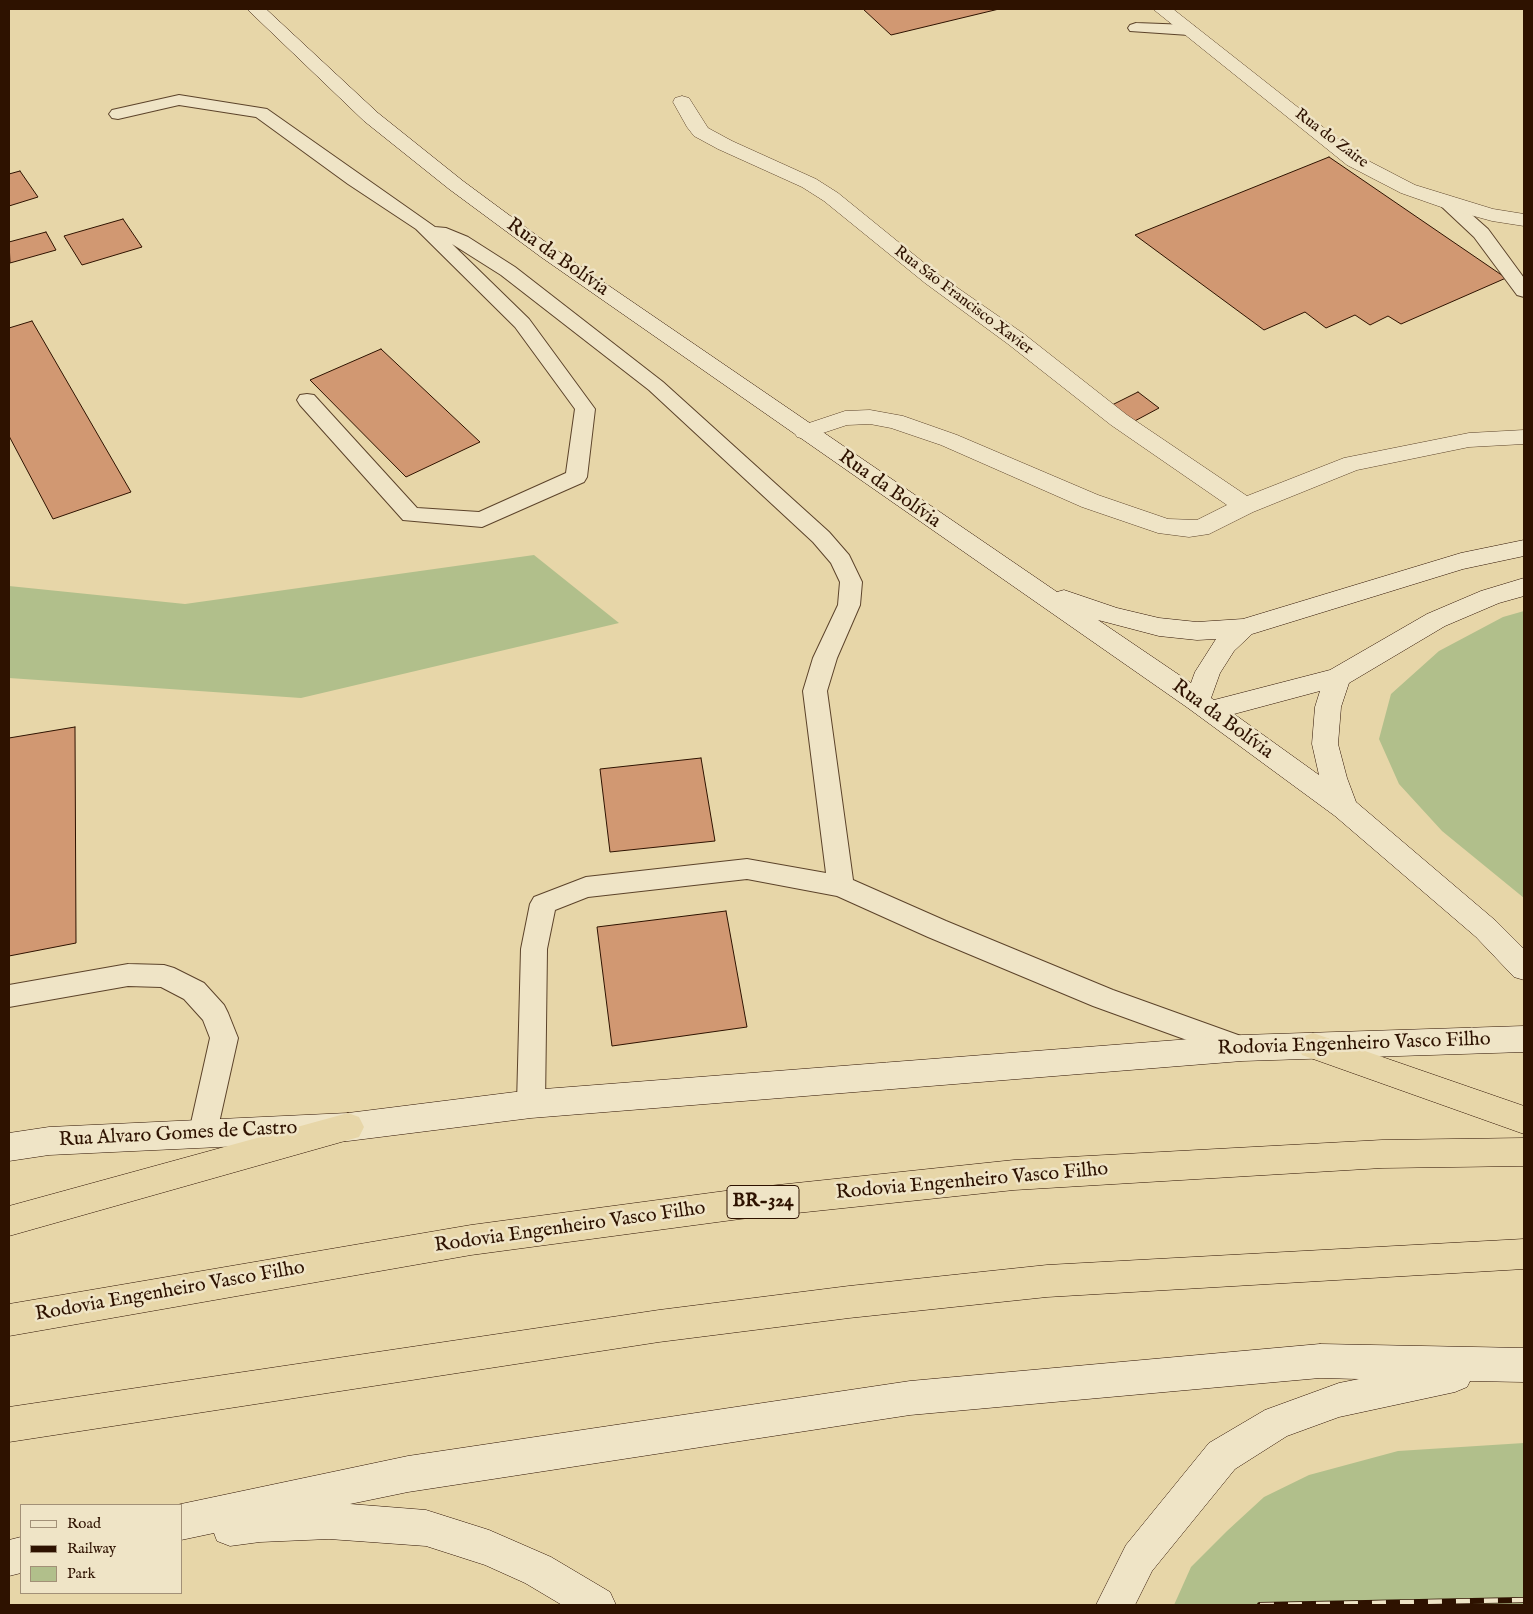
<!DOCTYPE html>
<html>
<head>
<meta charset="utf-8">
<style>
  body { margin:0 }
  #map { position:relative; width:1533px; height:1614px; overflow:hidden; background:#e7d6a8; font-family:"IM FELL English",serif }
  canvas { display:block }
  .frame { position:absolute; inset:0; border:10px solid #2e1200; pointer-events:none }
  .legend { position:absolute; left:20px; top:1504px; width:162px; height:90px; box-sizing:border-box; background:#efe4c6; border:1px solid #a29077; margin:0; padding:6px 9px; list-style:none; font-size:15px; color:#2e1200 }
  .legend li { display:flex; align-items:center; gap:10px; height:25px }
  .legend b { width:25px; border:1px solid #a29077 }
</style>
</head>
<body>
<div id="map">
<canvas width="1533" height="1614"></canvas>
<div class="frame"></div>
<ul class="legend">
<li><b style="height:6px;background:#efe4c6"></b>Road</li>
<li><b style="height:6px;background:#2e1200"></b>Railway</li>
<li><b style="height:14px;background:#b1bf8b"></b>Park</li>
</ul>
</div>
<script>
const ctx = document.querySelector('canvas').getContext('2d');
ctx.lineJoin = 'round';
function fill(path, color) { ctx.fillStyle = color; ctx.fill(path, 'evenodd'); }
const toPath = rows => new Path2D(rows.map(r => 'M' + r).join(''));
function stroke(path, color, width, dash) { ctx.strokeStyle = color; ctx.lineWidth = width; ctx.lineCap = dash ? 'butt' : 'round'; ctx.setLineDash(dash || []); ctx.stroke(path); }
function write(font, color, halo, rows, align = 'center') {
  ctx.font = font + ' "IM FELL English",serif'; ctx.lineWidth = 5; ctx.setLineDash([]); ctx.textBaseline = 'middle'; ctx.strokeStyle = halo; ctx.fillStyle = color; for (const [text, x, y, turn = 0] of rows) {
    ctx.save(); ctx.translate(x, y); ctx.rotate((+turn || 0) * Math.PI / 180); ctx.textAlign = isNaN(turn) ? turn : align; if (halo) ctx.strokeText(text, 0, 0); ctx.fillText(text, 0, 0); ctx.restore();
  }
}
fill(toPath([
  [534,555,619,623,301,698,9,678,9,586,185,604],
  [1524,611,1524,898,1442,831,1399,784,1379,739,1391,694,1439,651,1503,617],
  [1524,1443,1524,1605,1174,1605,1191,1567,1227,1531,1264,1497,1309,1475,1398,1451]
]), '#b1bf8b');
const building = toPath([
  [863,9,999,9,891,35,863,9],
  [1329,157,1506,278,1401,324,1388,316,1370,325,1355,315,1326,328,1305,312,1264,330,1135,235,1329,157],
  [20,171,38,197,9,206,9,174,20,171],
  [123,219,142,247,82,265,64,236,123,219],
  [46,232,56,250,10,263,9,242,46,232],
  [32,321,131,492,53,519,9,436,9,328,32,321],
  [381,349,480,442,406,477,310,380,381,349],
  [1138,392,1159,408,1131,423,1110,406,1138,392],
  [75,727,76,943,9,956,9,738,75,727],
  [701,758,715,841,610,852,600,769,701,758],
  [726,911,747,1027,612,1046,597,927,726,911]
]);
fill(building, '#d19872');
stroke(building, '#2e1200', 1);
const service = toPath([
  [1136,23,1189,25,1195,27,1197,30,1195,33,1189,35,1130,31,1128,28,1130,25,1136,23],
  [179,95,267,109,435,227,446,228,468,237,515,267,663,382,829,532,849,555,862,582,860,605,837,658,827,691,853,880,946,921,1113,990,1252,1040,1256,1048,1252,1056,1242,1060,1093,1006,928,937,837,896,747,879,588,897,555,910,547,949,545,1104,541,1113,531,1117,521,1113,517,1104,521,949,530,904,534,897,586,877,747,859,826,873,803,691,813,658,838,605,840,582,831,563,813,542,649,390,501,275,452,244,529,319,595,409,587,477,584,482,482,527,403,520,300,405,297,400,300,395,307,394,314,395,417,508,479,512,566,473,575,409,515,327,416,229,348,184,256,117,179,105,118,119,112,118,109,114,112,110,179,95],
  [1448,198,1454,199,1488,229,1524,278,1524,297,1517,295,1474,237,1442,207,1439,203,1442,199,1448,198],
  [128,964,164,965,174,968,204,983,224,1005,228,1013,238,1038,217,1132,213,1141,203,1145,193,1141,189,1132,210,1038,203,1020,184,999,161,987,128,986,9,1007,9,985,128,964]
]);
const minor = toPath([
  [1153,9,1173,9,1361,157,1415,185,1493,209,1524,214,1524,226,1492,221,1441,207,1401,193,1347,165,1153,9],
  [682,96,689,98,708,128,732,141,816,179,838,193,939,275,1024,334,1127,415,1247,496,1344,458,1469,433,1524,430,1524,444,1469,447,1357,470,1253,512,1209,534,1189,537,1158,533,1082,507,941,445,891,428,870,424,847,425,805,439,797,437,794,432,797,427,845,411,870,410,903,416,957,435,1098,495,1168,519,1197,520,1227,505,1111,425,1008,344,925,283,824,201,802,187,718,149,694,136,687,127,673,102,675,98,682,96]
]);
const secondary = toPath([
  [247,9,266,9,378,113,463,181,555,249,1057,592,1064,590,1117,608,1159,618,1197,622,1243,619,1461,553,1524,540,1524,556,1463,569,1252,634,1234,651,1220,673,1211,698,1214,700,1330,670,1427,614,1481,591,1524,578,1524,596,1499,603,1445,626,1349,683,1341,707,1338,744,1347,778,1356,802,1496,921,1524,949,1524,980,1514,977,1476,937,1335,816,1188,708,541,257,449,189,364,121,247,9],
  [1098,620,1159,636,1197,640,1216,639,1195,672,1191,683,1098,620],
  [1320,691,1315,707,1312,744,1319,775,1234,714,1320,691],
  [1524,1026,1524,1052,1242,1061,531,1118,348,1141,49,1155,9,1161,9,1133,49,1127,348,1113,531,1090,1242,1035,1524,1026],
  [1320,1344,1524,1348,1524,1382,1470,1381,1467,1387,1455,1392,1339,1417,1287,1436,1235,1469,1152,1571,1135,1605,1096,1605,1126,1545,1209,1443,1265,1410,1339,1383,1359,1379,1320,1378,910,1415,408,1492,350,1504,426,1510,489,1530,551,1557,610,1592,616,1605,562,1605,525,1583,485,1565,426,1546,329,1539,260,1542,230,1546,217,1541,214,1533,181,1540,181,1505,177,1505,181,1504,408,1456,910,1381,1320,1344],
  [21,1537,21,1573,9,1576,9,1540,21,1537]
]);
const motorway = toPath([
  [1313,1033,1524,1106,1524,1134,1302,1055,1298,1046,1302,1037,1313,1033],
  [348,1113,359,1117,364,1127,359,1137,9,1236,9,1206,348,1113],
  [1524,1138,1524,1166,1382,1168,1014,1190,740,1219,471,1255,9,1336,9,1304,471,1225,740,1189,1014,1160,1382,1140,1524,1138],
  [1524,1239,1524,1269,1047,1297,849,1318,659,1342,9,1442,9,1407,659,1310,849,1286,1047,1265,1524,1239]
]);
stroke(service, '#5c432a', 2);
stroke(minor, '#5c432a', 1);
stroke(secondary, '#2e1200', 1);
stroke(motorway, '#2e1200', 1);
fill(service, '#efe4c6');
fill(minor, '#efe4c6');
fill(secondary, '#efe4c6');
fill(motorway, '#e7d6a8');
const rail = toPath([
  [1260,1605,1524,1600]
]);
stroke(rail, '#2e1200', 6);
stroke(rail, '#efe4c6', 4.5, [14]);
write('16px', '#2e1200', '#efe4c6', [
  ["Rua do Zaire",1331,139,37],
  ["Rua São Francisco Xavier",963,301,37]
]);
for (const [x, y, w] of [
  [763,1202,72]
]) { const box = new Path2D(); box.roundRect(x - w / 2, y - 16.5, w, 33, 4); ctx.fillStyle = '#efe4c6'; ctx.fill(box); stroke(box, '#2e1200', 1); }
write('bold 19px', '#2e1200', null, [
  ["BR-324",763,1202]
]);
write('20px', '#2e1200', '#efe4c6', [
  ["Rua da Bolívia",557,258,35],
  ["Rua da Bolívia",889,490,35],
  ["Rua da Bolívia",1222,720,36],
  ["Rodovia Engenheiro Vasco Filho",1354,1045,-2],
  ["Rua Alvaro Gomes de Castro",178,1135,-3],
  ["Rodovia Engenheiro Vasco Filho",972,1182,-5],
  ["Rodovia Engenheiro Vasco Filho",570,1228,-8],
  ["Rodovia Engenheiro Vasco Filho",170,1292,-10]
]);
</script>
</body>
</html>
